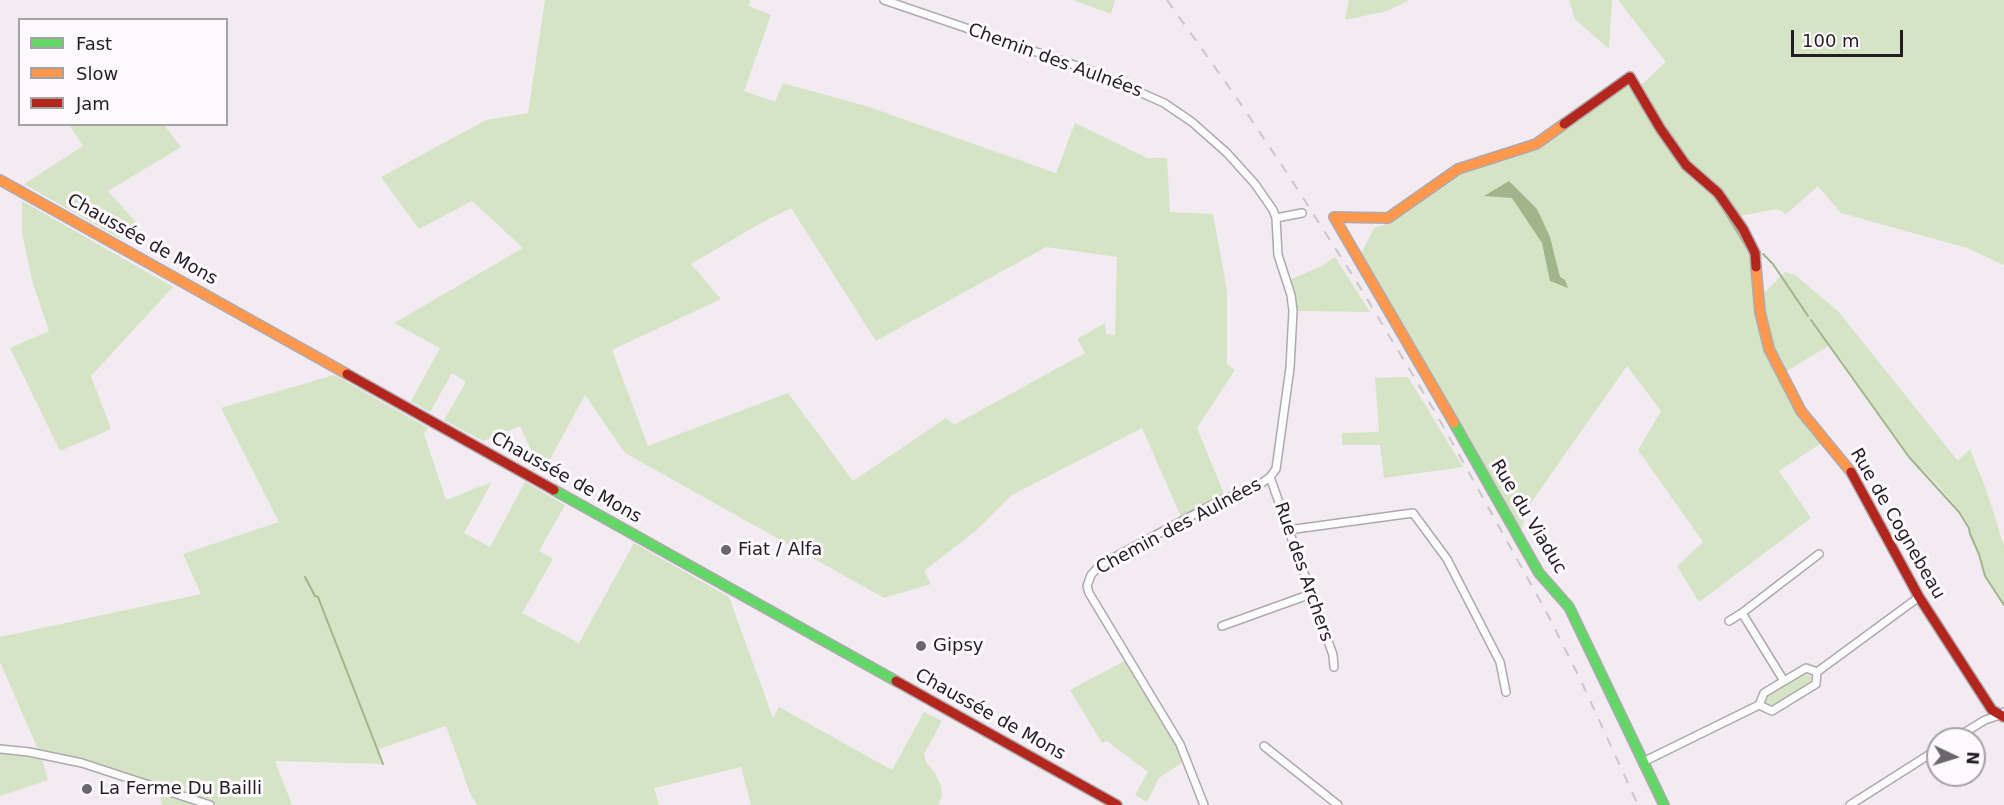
<!DOCTYPE html>
<html>
<head>
<meta charset="utf-8">
<style>
  body { margin:0 }
  #map { position:relative; width:2004px; height:805px; overflow:hidden; background:#f2ecf2; font-family:"DejaVu Sans",sans-serif }
  canvas { display:block }
  .legend { position:absolute; left:18px; top:18px; width:210px; height:108px; box-sizing:border-box; background:#fef9fd; border:2px solid #a6a1a5; margin:0; padding:8px 10px; list-style:none; font-size:18px; color:#231e22 }
  .legend li { display:flex; align-items:center; gap:12px; height:30px }
  .legend b { width:30px; border:2px solid #a6a1a5 }
  .north { position:absolute; left:1926px; top:727px; width:60px; height:60px; box-sizing:border-box; background:#fef9fd; border:2px solid #a6a1a5; border-radius:50%; rotate:94deg; font-size:16px; font-weight:700; line-height:24px; text-align:center; color:#231e22 }
  .north::after { content:''; display:block; margin:auto; width:21px; height:27px; background:#6b666b; clip-path:polygon(50% 0,100% 100%,50% 72%,0 100%) }
  .scale { position:absolute; left:1791px; top:30px; width:112px; height:27px; box-sizing:border-box; border:3px solid #231e22; border-top:0; padding-left:8px; font-size:18px; line-height:21px; white-space:nowrap; color:#231e22; -webkit-text-stroke:4px #fef9fd; paint-order:stroke }
</style>
</head>
<body>
<div id="map">
<canvas width="2004" height="805"></canvas>
<ul class="legend">
<li><b style="height:8px;background:#63d668"></b>Fast</li>
<li><b style="height:8px;background:#ff974d"></b>Slow</li>
<li><b style="height:8px;background:#b3261e"></b>Jam</li>
</ul>
<div class="north">N</div>
<div class="scale">100 m</div>
</div>
<script>
const ctx = document.querySelector('canvas').getContext('2d');
ctx.lineJoin = 'round';
function fill(path, color) { ctx.fillStyle = color; ctx.fill(path, 'evenodd'); }
const toPath = rows => new Path2D(rows.map(r => 'M' + r).join(''));
function stroke(path, color, width, dash) { ctx.strokeStyle = color; ctx.lineWidth = width; ctx.lineCap = dash ? 'butt' : 'round'; ctx.setLineDash(dash || []); ctx.stroke(path); }
function write(font, color, halo, rows, align = 'center') {
  ctx.font = font + ' "DejaVu Sans",sans-serif'; ctx.lineWidth = 6; ctx.setLineDash([]); ctx.textBaseline = 'middle'; ctx.strokeStyle = halo; ctx.fillStyle = color; for (const [text, x, y, turn = 0] of rows) {
    ctx.save(); ctx.translate(x, y); ctx.rotate((+turn || 0) * Math.PI / 180); ctx.textAlign = isNaN(turn) ? turn : align; if (halo) ctx.strokeText(text, 0, 0); ctx.fillText(text, 0, 0); ctx.restore();
  }
}
fill(toPath([
  [545,0,750,0,749,6,771,15,744,91,775,102,783,83,869,107,1056,173,1075,123,1147,158,1167,158,1170,212,1213,214,1227,291,1227,364,1235,370,1197,428,1224,494,1182,519,1142,428,1012,495,978,529,924,571,931,584,884,598,625,453,585,395,542,474,520,426,483,441,444,420,466,382,452,373,430,412,411,401,440,348,394,323,523,248,472,201,419,229,381,177,486,120,528,113],
  [791,208,876,341,1046,247,1117,257,1115,335,1106,334,1105,323,1077,339,1085,353,954,425,946,418,853,481,788,393,648,446,612,350,721,299,691,264,761,223],
  [1073,0,1115,0,1111,14],
  [1349,0,1410,0,1387,11,1345,20],
  [1569,0,1612,0,1609,49,1575,19],
  [1618,0,2004,0,2004,265,1967,248,1841,213,1818,186,1786,214,1777,209,1740,216,1751,263,1756,314,1763,350,1823,442,1779,471,1811,518,1699,602,1677,566,1703,542,1638,450,1661,411,1627,366,1528,507,1519,537,1361,254,1374,228,1390,223,1460,172,1537,146,1624,84,1640,86,1666,62],
  [69,125,164,125,181,147,108,191,136,222,119,238,24,184,83,146],
  [22,201,173,287,91,376,111,429,60,451,10,348,49,331,33,284,22,233],
  [1335,257,1370,312,1298,311,1291,279,1322,266],
  [1785,272,1795,275,1838,311,1958,461,1970,449,1987,492,2004,546,2004,604,1986,576,1980,554,1970,534,1970,527,1960,511,1937,484,1909,456,1830,345,1783,373,1775,356,1761,296],
  [334,375,428,428,424,434,446,500,492,482,464,533,490,547,525,482,565,505,539,551,553,559,522,613,579,643,634,543,729,597,773,718,779,707,892,770,924,712,942,721,924,754,926,762,935,773,941,786,942,796,938,805,751,805,741,767,654,788,659,805,477,805,470,793,446,726,379,749,383,764,275,761,292,805,210,805,200,802,198,805,162,805,159,789,100,768,41,756,48,780,0,796,0,749,40,754,0,662,0,637,201,594,183,554,279,522,221,408],
  [1408,377,1463,467,1384,478,1380,445,1342,445,1342,433,1379,432,1375,378],
  [1128,659,1186,760,1159,778,1147,802,1135,795,1148,772,1107,741,1102,743,1070,690],
  [1804,674,1809,675,1811,677,1810,684,1773,706,1769,707,1766,704,1765,701,1767,696]
]), '#d5e4c4');
fill(toPath([
  [1509,181,1537,209,1550,237,1560,277,1565,280,1568,288,1550,281,1542,243,1512,198,1484,196]
]), '#a1b58a');
stroke(toPath([
  [1665,142,1682,168,1691,175],
  [1720,204,1750,253],
  [1763,254,1773,264,1808,316],
  [1811,320,1909,457,1959,512,1969,528,1970,534,1979,554,1985,576,2004,605],
  [305,577,315,596,318,597,383,764]
]), '#a1b58a', 2);
const street = toPath([
  [884,0,1092,71,1164,103,1192,122,1227,153,1255,184,1273,210,1276,218,1278,255,1291,295,1293,311,1290,368,1276,469,1270,477,1255,488,1221,500,1100,565,1091,575,1087,586,1089,593,1180,744,1204,805],
  [1276,218,1302,213],
  [1270,477,1333,655,1334,667],
  [1288,530,1413,513,1447,559,1500,662,1506,692],
  [1742,613,1784,681],
  [1729,621,1742,613,1819,554],
  [1222,626,1311,594],
  [1817,672,1919,597],
  [1759,705,1772,711,1816,684,1817,672],
  [1954,739,1985,720,2000,715,2004,712],
  [1264,746,1338,805],
  [0,749,29,752,82,763,210,805],
  [1645,761,1759,705,1764,693,1806,668,1817,672],
  [1850,805,1938,749]
]);
const fast = toPath([
  [1454,423,1539,573,1569,607,1664,805],
  [554,490,896,681]
]);
const slow = toPath([
  [0,180,347,374],
  [1756,267,1760,312,1769,349,1801,411,1851,472],
  [1454,423,1334,217,1388,218,1458,169,1536,144,1564,124]
]);
const jam = toPath([
  [1564,124,1630,77,1660,128,1686,165,1718,193,1743,229,1755,253,1756,267],
  [347,374,554,490],
  [1851,472,1919,597,1992,710,2004,717],
  [896,681,1117,805]
]);
stroke(street, '#aea9ae', 10);
stroke(fast, '#aea9ae', 12);
stroke(slow, '#aea9ae', 12);
stroke(jam, '#aea9ae', 12);
stroke(street, '#fdfcfd', 7);
stroke(fast, '#63d668', 9);
stroke(slow, '#ff974d', 9);
stroke(jam, '#b3261e', 9);
stroke(toPath([
  [1167,0,1236,97,1289,176,1355,279,1438,417,1548,615,1582,683,1638,805]
]), '#c9c7c8', 2, [10, 10]);
for (const [x, y, r, color] of [
  [726,550,6,"#6b666b"],
  [921,646,6,"#6b666b"],
  [87,789,6,"#6b666b"]
]) { const dot = new Path2D(); dot.arc(x, y, r, 0, 2 * Math.PI); ctx.fillStyle = color; ctx.fill(dot); stroke(dot, '#fef9fd', 2); }
write('18px', '#231e22', '#fef9fd', [
  ["Chemin des Aulnées",1055,61,20],
  ["Chaussée de Mons",142,240,29],
  ["Chaussée de Mons",566,478,29],
  ["Rue du Viaduc",1528,517,59],
  ["Rue de Cognebeau",1897,524,60],
  ["Chemin des Aulnées",1179,527,-28],
  ["Rue des Archers",1303,572,71],
  ["Chaussée de Mons",990,715,29]
]);
write('18px', '#231e22', '#fef9fd', [
  ["Fiat / Alfa",738,550],
  ["Gipsy",933,646],
  ["La Ferme Du Bailli",99,789]
], 'left');
</script>
</body>
</html>
